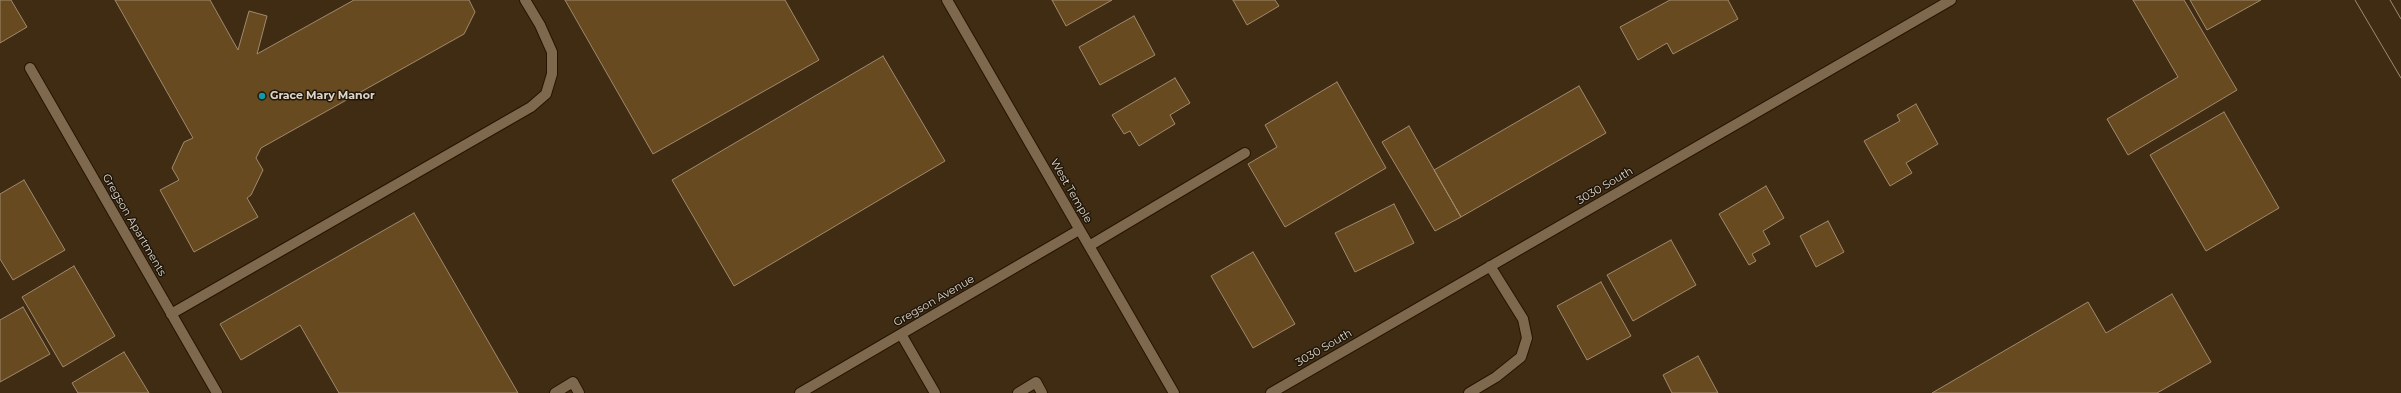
<!DOCTYPE html>
<html>
<head>
<meta charset="utf-8">
<style>
  body { margin:0 }
  canvas { display:block; background:#3f2c12 }
</style>
</head>
<body>
<canvas width="2401" height="393"></canvas>
<script>
const ctx = document.querySelector('canvas').getContext('2d');
ctx.lineJoin = 'round';
function fill(path, color) { ctx.fillStyle = color; ctx.fill(path, 'evenodd'); }
const toPath = rows => new Path2D(rows.map(r => 'M' + r).join(''));
function stroke(path, color, width, dash) { ctx.strokeStyle = color; ctx.lineWidth = width; ctx.lineCap = dash ? 'butt' : 'round'; ctx.setLineDash(dash || []); ctx.stroke(path); }
function write(font, color, halo, rows, align = 'center') {
  ctx.font = font + ' Montserrat,sans-serif'; ctx.lineWidth = 3; ctx.setLineDash([]); ctx.textBaseline = 'middle'; ctx.strokeStyle = halo; ctx.fillStyle = color; for (const [text, x, y, turn = 0] of rows) {
    ctx.save(); ctx.translate(x, y); ctx.rotate((+turn || 0) * Math.PI / 180); ctx.textAlign = isNaN(turn) ? turn : align; if (halo) ctx.strokeText(text, 0, 0); ctx.fillText(text, 0, 0); ctx.restore();
  }
}
const building = toPath([
  [0,0,11,0,27,27,0,43,0,0],
  [115,0,210,0,238,50,249,11,267,16,257,54,354,0,469,0,475,12,464,34,261,148,256,158,263,170,251,195,247,198,258,217,194,252,160,190,179,180,172,168,184,142,193,138,115,0],
  [565,0,785,0,819,60,653,154,565,0],
  [1052,0,1112,0,1066,26,1052,0],
  [1233,0,1275,0,1279,6,1247,25,1233,0],
  [1670,0,1728,0,1738,19,1673,54,1667,43,1638,60,1620,27,1670,0],
  [2133,0,2184,0,2237,90,2128,155,2107,119,2178,77,2133,0],
  [2190,0,2261,0,2207,30,2190,0],
  [1134,16,1155,55,1100,85,1079,47,1134,16],
  [883,56,945,161,734,286,672,180,883,56],
  [1175,78,1190,103,1170,115,1175,124,1139,146,1130,131,1124,134,1112,115,1175,78],
  [1337,82,1386,168,1285,227,1248,164,1277,147,1265,125,1337,82],
  [1579,86,1606,133,1461,217,1434,170,1579,86],
  [1916,104,1938,144,1906,163,1912,173,1890,186,1864,141,1900,121,1897,115,1916,104],
  [2224,112,2279,208,2206,251,2150,155,2224,112],
  [1409,126,1461,217,1435,231,1382,142,1409,126],
  [24,180,65,250,13,280,0,259,0,194,24,180],
  [1766,186,1784,218,1763,231,1770,244,1752,254,1756,261,1749,265,1719,214,1766,186],
  [1394,204,1414,243,1355,272,1335,233,1394,204],
  [414,213,518,393,339,393,300,325,241,360,220,324,414,213],
  [1828,221,1844,252,1816,267,1800,236,1828,221],
  [1671,240,1696,285,1633,321,1607,275,1671,240],
  [1253,252,1295,324,1253,348,1211,276,1253,252],
  [74,266,115,336,63,367,22,297,74,266],
  [1601,282,1631,336,1587,360,1557,306,1601,282],
  [2172,294,2211,362,2157,393,1932,393,2088,302,2106,333,2172,294],
  [23,307,50,354,0,382,0,320,23,307],
  [124,352,149,393,78,393,72,383,124,352],
  [1698,356,1718,393,1672,393,1663,375,1698,356]
]);
fill(building, '#684a21');
stroke(building, '#a0896d', 1);
const minor = toPath([
  [947,0,1174,393],
  [30,68,217,393],
  [1089,246,1245,153],
  [171,314,531,107,546,94,552,74,552,52,540,25,525,0],
  [901,334,935,393],
  [555,393,573,382,579,393],
  [800,393,1079,230],
  [1018,393,1036,382,1042,393],
  [1271,393,1951,0],
  [1469,393,1496,377,1521,357,1527,338,1523,319,1490,266]
]);
stroke(minor, '#261400', 12);
stroke(minor, '#7f694e', 10);
stroke(toPath([
  [2355,0,2401,78],
  [2390,0,2401,19]
]), '#9a8b77', 1);
for (const [x, y, r, color] of [
  [262,96,4,"#0f9aa8"]
]) { const dot = new Path2D(); dot.arc(x, y, r, 0, 2 * Math.PI); ctx.fillStyle = color; ctx.fill(dot); stroke(dot, '#1f170c', 1.5); }
write('bold 11px', '#e0d4c5', '#1f170c', [
  ["Grace Mary Manor",270,96]
], 'left');
write('11px', '#e0d4c5', '#1f170c', [
  ["3030 South",1605,186,-30],
  ["West Temple",1071,191,60],
  ["Gregson Apartments",134,225,60],
  ["Gregson Avenue",934,301,-30],
  ["3030 South",1324,348,-30]
]);
</script>
</body>
</html>
